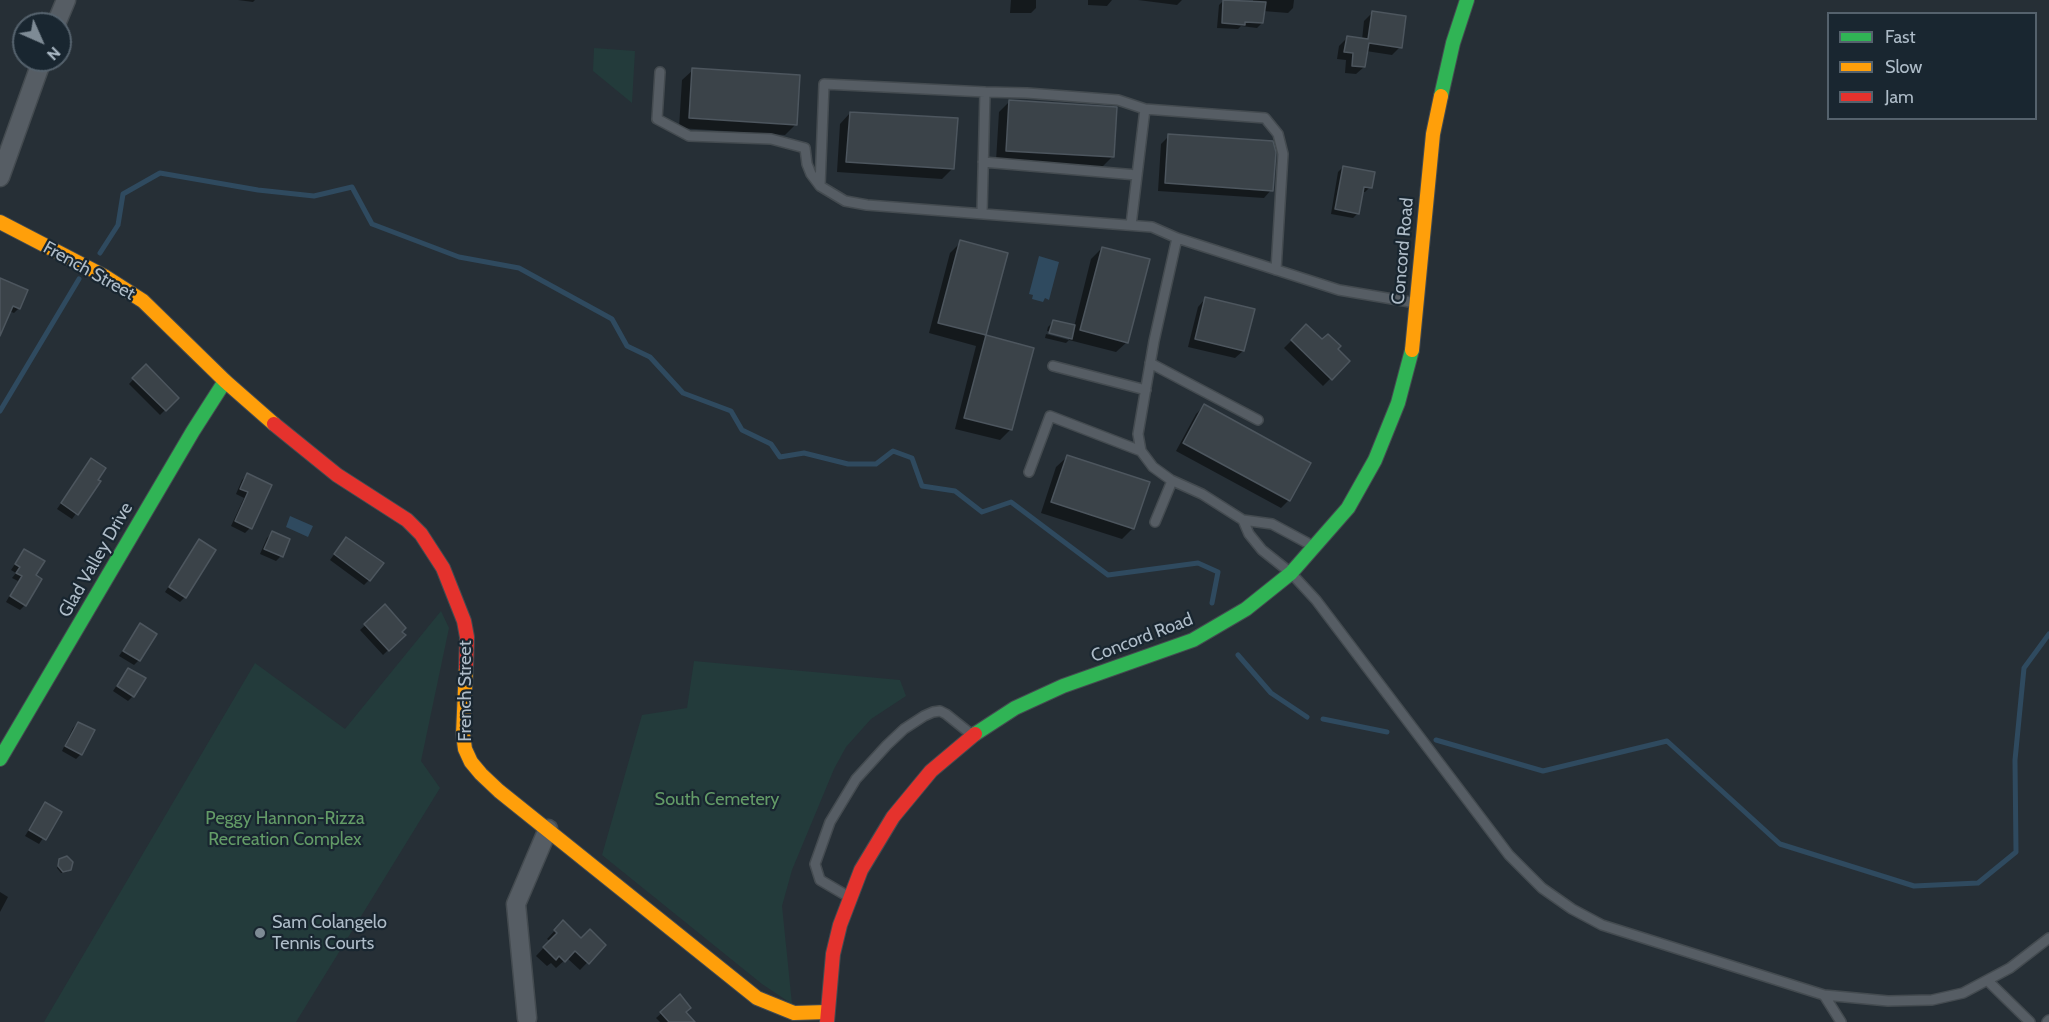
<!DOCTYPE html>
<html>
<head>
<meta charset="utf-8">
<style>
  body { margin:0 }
  #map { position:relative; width:2049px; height:1022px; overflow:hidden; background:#262f36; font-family:Cabin,sans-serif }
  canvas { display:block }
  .legend { position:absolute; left:1827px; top:12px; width:210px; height:108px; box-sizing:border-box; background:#192630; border:2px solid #55626d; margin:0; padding:8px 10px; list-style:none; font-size:18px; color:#aebcc8 }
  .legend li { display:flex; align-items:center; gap:12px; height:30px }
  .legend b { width:30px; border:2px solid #55626d }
  .north { position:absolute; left:12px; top:12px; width:60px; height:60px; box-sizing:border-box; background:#192630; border:2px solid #55626d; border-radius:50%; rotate:135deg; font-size:16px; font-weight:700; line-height:24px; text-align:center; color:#aebcc8 }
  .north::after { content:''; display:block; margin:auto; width:21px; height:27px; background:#7e8b95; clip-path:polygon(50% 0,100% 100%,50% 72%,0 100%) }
</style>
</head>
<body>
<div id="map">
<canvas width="2049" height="1022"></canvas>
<ul class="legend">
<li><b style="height:8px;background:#30b455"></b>Fast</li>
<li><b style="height:8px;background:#ff9f0a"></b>Slow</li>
<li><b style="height:8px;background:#e5322d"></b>Jam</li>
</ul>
<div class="north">N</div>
</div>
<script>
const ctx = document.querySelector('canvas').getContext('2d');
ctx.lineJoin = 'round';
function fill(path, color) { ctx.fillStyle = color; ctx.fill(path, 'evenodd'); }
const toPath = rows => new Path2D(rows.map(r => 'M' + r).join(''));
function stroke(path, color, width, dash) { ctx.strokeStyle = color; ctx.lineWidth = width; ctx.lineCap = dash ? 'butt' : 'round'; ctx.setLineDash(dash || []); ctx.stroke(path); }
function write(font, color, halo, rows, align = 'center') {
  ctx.font = font + ' Cabin,sans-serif'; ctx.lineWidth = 4.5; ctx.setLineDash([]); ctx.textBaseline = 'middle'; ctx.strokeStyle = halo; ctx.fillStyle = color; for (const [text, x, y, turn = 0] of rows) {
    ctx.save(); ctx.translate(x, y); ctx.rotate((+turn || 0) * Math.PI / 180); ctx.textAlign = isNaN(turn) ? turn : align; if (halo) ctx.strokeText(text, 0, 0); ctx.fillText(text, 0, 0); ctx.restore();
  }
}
fill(toPath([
  [594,48,635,51,632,103,593,71],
  [441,611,449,628,421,761,440,788,296,1022,44,1022,255,663,345,729],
  [694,661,900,680,906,696,871,719,846,747,834,769,792,870,782,906,792,1004,762,984,602,855,642,715,687,708]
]), '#233b3b');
fill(toPath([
  [1039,256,1059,262,1049,300,1045,298,1043,302,1032,299,1033,295,1029,294],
  [290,516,313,526,308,537,286,527]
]), '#2f4a5f');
fill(toPath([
  [238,0,255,0,253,2],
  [1011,0,1036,0,1036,8,1031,13,1010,13],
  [1088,0,1112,0,1107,6,1088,5],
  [1138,0,1182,0,1177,5],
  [1224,0,1253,2,1253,0,1294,0,1293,8,1288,13,1263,11,1262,23,1257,28,1241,26,1238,29,1217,28,1219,5],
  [1372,13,1400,47,1392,55,1366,51,1364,67,1356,74,1345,73,1346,60,1337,59,1339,46,1347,38,1362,40,1364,21],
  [693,70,796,124,785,135,679,128,682,80],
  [1010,101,1112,157,1102,167,996,161,999,112],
  [850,113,953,168,942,179,837,172,840,124],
  [1169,136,1271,190,1264,198,1158,191,1161,144],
  [1343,167,1370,187,1365,192,1362,192,1358,213,1353,218,1331,214,1338,172],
  [961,242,1006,254,984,336,1032,349,1010,430,1000,440,955,429,976,346,929,333,950,253],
  [1102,248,1127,342,1116,352,1069,340,1066,343,1045,338,1046,334,1069,340,1069,336,1047,331,1048,327,1053,322,1074,327,1091,259],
  [0,280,26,291,19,308,14,313,9,311,0,317],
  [1205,299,1243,351,1235,358,1188,347,1198,307],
  [1306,326,1322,342,1336,349,1348,361,1323,386,1284,348],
  [146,366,177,398,160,415,129,384],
  [1204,406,1309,463,1289,500,1281,508,1176,451,1196,414],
  [1067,457,1133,528,1122,539,1041,513,1056,467],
  [91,460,96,480,99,482,72,519,57,509],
  [247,475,250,528,245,533,231,526,244,498,236,494,242,480],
  [272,533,281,556,276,561,260,554,267,538],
  [199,541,185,597,180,602,165,592],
  [342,544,369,580,364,585,330,560],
  [24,551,34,576,25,605,20,610,6,602,18,581,12,578,16,573,11,570],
  [385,607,404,635,383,655,360,630],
  [140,625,139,660,134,665,119,656],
  [128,669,133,696,128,701,113,691],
  [78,723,81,754,76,759,62,751,73,728],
  [45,804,60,813,39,844,25,836],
  [60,860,70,869,67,872,61,873,57,868],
  [0,892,8,897,0,912],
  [563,922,581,940,604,945,580,970,567,958,556,968,551,963,547,966,536,956,550,941,547,939],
  [680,997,685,1012,693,1022,660,1022,656,1018]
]), '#0007');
stroke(toPath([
  [100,253,118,225,123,194,160,173,258,190,314,196,352,187,372,224,459,257,519,268,612,319,627,346,650,357,683,393,731,411,742,430,771,444,780,457,804,453,848,464,876,464,893,451,912,458,922,486,955,491,982,512,1011,502,1108,575,1198,563,1218,572,1212,603],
  [0,411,79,279],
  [1238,655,1271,693,1307,717],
  [1323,719,1387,732],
  [1436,740,1543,771,1667,741,1780,844,1914,886,1978,883,2016,852,2015,760,2024,668,2049,634]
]), '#2f4a5f', 5);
const building = toPath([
  [1223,0,1266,2,1263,23,1245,22,1245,25,1222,23,1223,0],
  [1372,11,1406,16,1402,48,1369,43,1365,67,1352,66,1353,53,1344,52,1347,36,1368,39,1372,11],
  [692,68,800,75,797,125,689,118,692,68],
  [1009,100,1117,107,1114,157,1006,151,1009,100],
  [850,112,958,118,954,169,846,162,850,112],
  [1168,134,1273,141,1276,152,1273,191,1165,183,1168,134],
  [1343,166,1375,172,1372,188,1364,187,1359,214,1335,209,1343,166],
  [960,240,1008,253,986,335,938,323,960,240],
  [1102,247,1150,259,1128,343,1080,330,1102,247],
  [0,278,28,290,20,309,13,306,0,336,0,278],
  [1205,297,1255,309,1244,351,1195,339,1205,297],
  [1053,320,1075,325,1072,339,1049,333,1053,320],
  [1306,324,1322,339,1328,334,1341,346,1338,349,1350,361,1332,380,1291,340,1306,324],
  [986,335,1034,348,1012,430,964,418,986,335],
  [146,364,179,398,166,411,132,378,146,364],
  [1204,404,1311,463,1290,501,1183,443,1204,404],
  [1067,455,1150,482,1134,529,1051,502,1067,455],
  [91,458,106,468,98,480,101,481,78,515,61,503,91,458],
  [247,473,272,485,252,529,235,521,248,492,240,489,247,473],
  [272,531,290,539,283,557,264,549,272,531],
  [346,537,384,563,370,581,334,554,346,537],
  [199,539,216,550,186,598,169,587,199,539],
  [24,549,45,561,36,575,42,579,26,606,10,596,22,576,16,573,20,567,15,564,24,549],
  [385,604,406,628,402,632,406,635,389,651,364,624,385,604],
  [140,623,157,634,140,661,123,651,140,623],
  [128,668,146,678,134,697,117,686,128,668],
  [78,722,95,730,82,755,65,746,78,722],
  [45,802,62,812,46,840,29,830,45,802],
  [67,856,73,862,71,870,63,872,58,866,59,859,67,856],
  [563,920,581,938,590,929,606,945,589,964,575,951,565,962,559,956,556,960,543,947,557,933,554,930,563,920],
  [680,994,691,1008,686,1012,695,1022,669,1022,660,1012,680,994]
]);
fill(building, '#3b4349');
stroke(building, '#4d565e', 1.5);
const lane = toPath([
  [660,72,657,119,689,136,771,139,805,148,807,164,811,174,820,186,845,201,867,205,1152,227,1177,238,1339,290,1416,303],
  [985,92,1027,93,1118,100,1145,109],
  [983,162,1137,175],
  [820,186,824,84,985,92,982,213],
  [1131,225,1145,109,1265,118,1278,134,1283,154,1276,270],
  [1177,238,1154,341,1138,434,1141,451,1153,467,1171,480,1202,494,1243,520,1272,524,1313,546],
  [1150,363,1258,420],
  [1053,366,1146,390],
  [1029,472,1050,416,1141,451],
  [1243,520,1249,534,1262,550,1291,573,1316,600,1509,855,1542,888,1572,909,1602,925,1824,995,1888,1001,1932,1000,1963,993,2010,968,2049,938],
  [1155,522,1172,481],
  [849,897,820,880,815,864,830,822,856,779,887,745,904,729,924,716,933,712,940,711,946,714,971,734],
  [1988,981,2030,1022],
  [1824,995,1841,1022],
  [2047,1022,2049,1020]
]);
const street = toPath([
  [56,24,66,0],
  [0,177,42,60],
  [527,1018,516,904,548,829]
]);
const fast = toPath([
  [1441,96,1453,43,1467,0],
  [975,734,1015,708,1063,686,1193,640,1246,609,1291,573,1348,508,1375,460,1398,403,1412,350],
  [0,759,193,431,225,381]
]);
const slow = toPath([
  [0,222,104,276,143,301,225,381,274,424],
  [1412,350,1433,134,1441,96],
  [466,667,463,734,465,749,471,762,481,774,499,791,757,998,794,1013,827,1012]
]);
const jam = toPath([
  [274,424,337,475,407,520,421,534,443,568,464,621,467,637,466,667],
  [827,1022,833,954,840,925,861,870,893,817,931,771,975,734]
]);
stroke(lane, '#444b50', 12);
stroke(street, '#444b50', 21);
stroke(fast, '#444b50', 16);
stroke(slow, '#444b50', 16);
stroke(jam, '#444b50', 16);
stroke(lane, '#565d64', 9);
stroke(street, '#565d64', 18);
stroke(fast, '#30b455', 14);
stroke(slow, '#ff9f0a', 14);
stroke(jam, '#e5322d', 14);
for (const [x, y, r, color] of [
  [260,933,6,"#7e8b95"]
]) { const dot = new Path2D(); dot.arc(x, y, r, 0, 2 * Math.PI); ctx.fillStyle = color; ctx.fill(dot); stroke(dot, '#192630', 2); }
write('18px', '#aebcc8', '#192630', [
  ["Concord Road",1403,251,-85],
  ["French Street",89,271,29],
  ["Glad Valley Drive",96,560,-60],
  ["Concord Road",1142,638,-21],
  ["French Street",466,691,-90]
]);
write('18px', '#639b67', '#192630', [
  ["South Cemetery",717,800],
  ["Peggy Hannon-Rizza",285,819],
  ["Recreation Complex",285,840]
]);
write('18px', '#aebcc8', '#192630', [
  ["Sam Colangelo",272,923],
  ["Tennis Courts",272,944]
], 'left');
</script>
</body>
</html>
